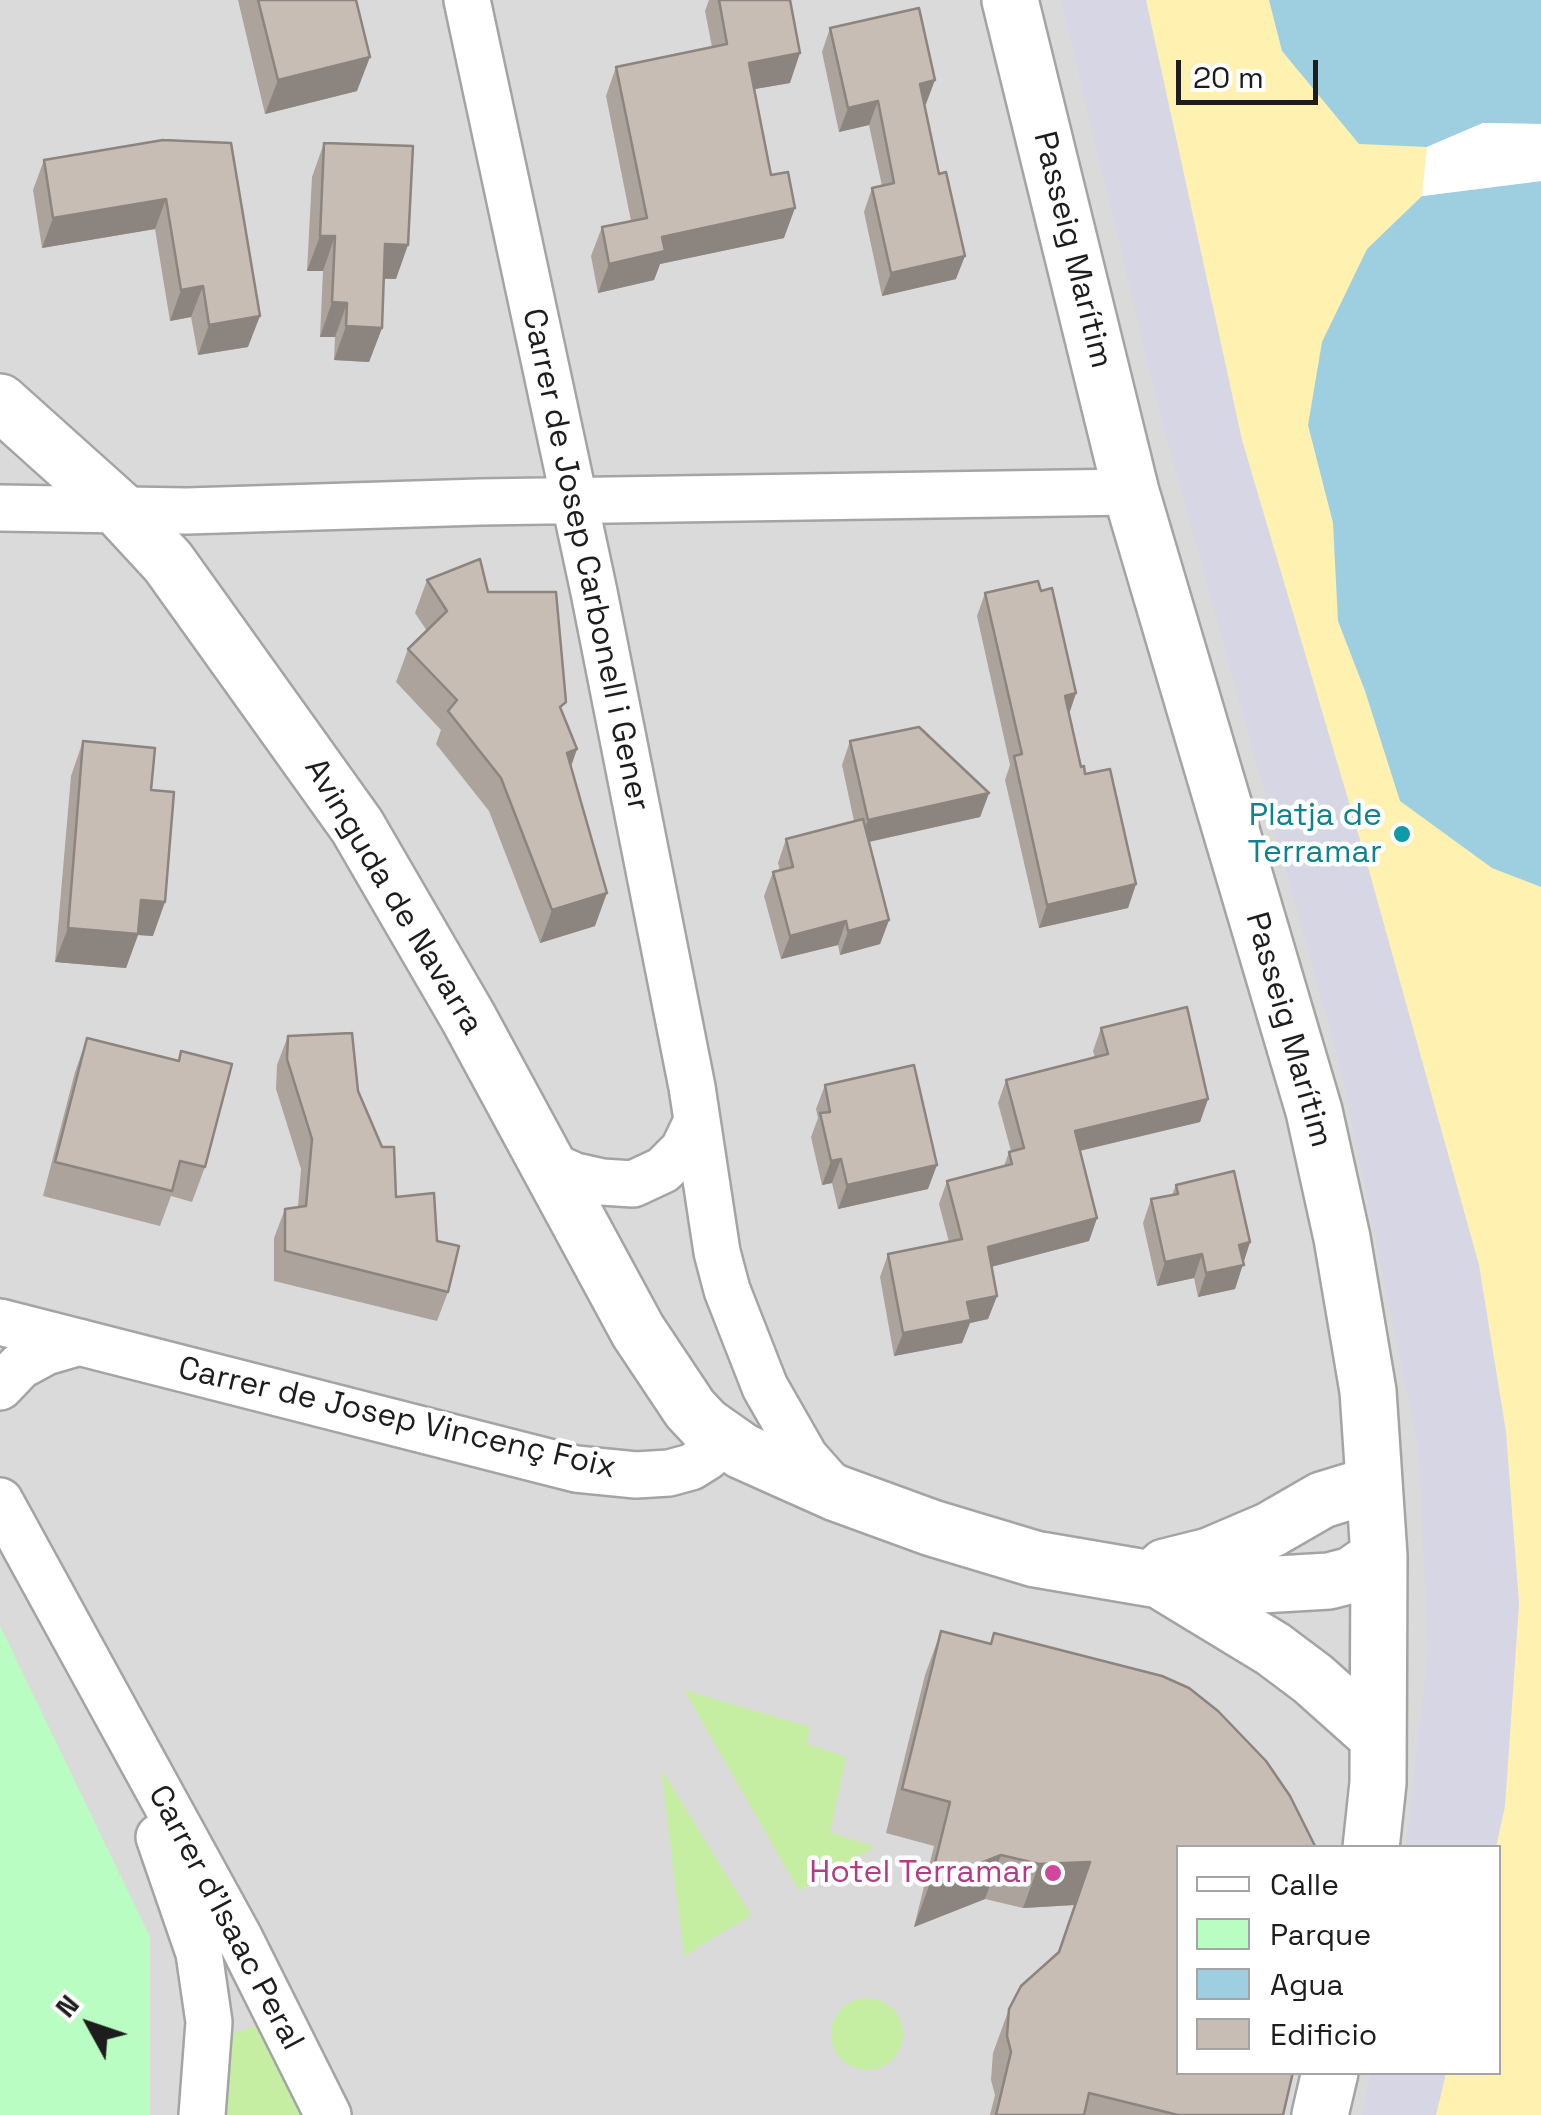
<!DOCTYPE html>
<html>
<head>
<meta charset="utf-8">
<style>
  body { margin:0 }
  #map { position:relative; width:1541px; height:2115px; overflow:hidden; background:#efebe2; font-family:"Space Grotesk",sans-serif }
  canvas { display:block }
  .legend { position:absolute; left:1176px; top:1845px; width:325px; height:230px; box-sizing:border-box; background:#fff; border:2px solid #a5a5a5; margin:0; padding:12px 18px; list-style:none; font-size:30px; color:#1d1d1d }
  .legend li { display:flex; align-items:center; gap:20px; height:50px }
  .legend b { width:50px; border:2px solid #a5a5a5 }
  .north { position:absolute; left:40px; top:1975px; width:100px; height:100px; -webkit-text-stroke:8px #fff; paint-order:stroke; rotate:310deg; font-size:28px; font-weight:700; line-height:40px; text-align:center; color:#1d1d1d }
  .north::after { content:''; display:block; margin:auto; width:35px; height:45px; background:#1d1d1d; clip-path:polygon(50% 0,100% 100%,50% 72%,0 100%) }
  .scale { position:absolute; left:1176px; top:60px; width:142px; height:45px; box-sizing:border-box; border:5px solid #1d1d1d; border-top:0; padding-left:12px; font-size:30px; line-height:35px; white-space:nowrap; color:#1d1d1d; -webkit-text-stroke:8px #fff; paint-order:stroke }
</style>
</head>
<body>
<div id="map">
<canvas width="1541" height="2115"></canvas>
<ul class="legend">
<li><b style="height:12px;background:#fff"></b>Calle</li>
<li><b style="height:28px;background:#bafdc2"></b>Parque</li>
<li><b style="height:28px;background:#9ecfe0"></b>Agua</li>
<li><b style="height:28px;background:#c7bdb5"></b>Edificio</li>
</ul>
<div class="north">N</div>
<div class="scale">20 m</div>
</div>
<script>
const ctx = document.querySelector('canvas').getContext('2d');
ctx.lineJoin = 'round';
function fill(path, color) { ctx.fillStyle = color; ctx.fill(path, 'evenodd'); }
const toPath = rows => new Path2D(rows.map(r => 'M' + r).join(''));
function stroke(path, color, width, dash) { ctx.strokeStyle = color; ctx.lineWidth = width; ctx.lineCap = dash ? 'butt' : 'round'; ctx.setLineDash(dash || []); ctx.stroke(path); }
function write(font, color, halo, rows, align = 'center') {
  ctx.font = font + ' "Space Grotesk",sans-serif'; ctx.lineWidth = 9; ctx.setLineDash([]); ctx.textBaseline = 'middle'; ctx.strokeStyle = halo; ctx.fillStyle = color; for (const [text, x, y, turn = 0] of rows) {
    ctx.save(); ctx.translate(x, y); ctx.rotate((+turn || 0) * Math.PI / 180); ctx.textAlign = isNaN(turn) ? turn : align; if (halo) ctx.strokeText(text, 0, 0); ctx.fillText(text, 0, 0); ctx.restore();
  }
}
fill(toPath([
  [0,0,1146,0,1496,1847,1178,1848,1178,2072,1446,2073,1436,2115,0,2115]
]), '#dbdada');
fill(toPath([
  [684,1690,810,1727,807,1744,846,1757,830,1832,875,1847,799,1891],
  [661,1769,751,1915,684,1956],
  '831 2034a36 36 0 1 1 72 0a36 36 0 1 1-72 0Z',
  [268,2022,314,2115,221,2115,226,2036]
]), '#c6eea3');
fill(toPath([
  [1146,0,1269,0,1282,51,1359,143,1427,147,1422,196,1367,249,1308,425,1333,523,1338,621,1365,691,1492,868,1541,887,1541,2115,1436,2115,1446,2073,1498,2072,1496,1847,1505,1806,1519,1604,1506,1432,1479,1265,1368,867,1242,440]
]), '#fff1b0');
fill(toPath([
  [0,1626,150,1937,150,2115,0,2115]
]), '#bafdc2');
fill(toPath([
  [1061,0,1146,0,1242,440,1368,867,1479,1265,1506,1432,1519,1604,1505,1806,1496,1847,1406,1847,1428,1653,1419,1452,1341,1069,1161,417],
  [1371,2073,1446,2073,1436,2115,1362,2115]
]), '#d6d6e5');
fill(toPath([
  [1269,0,1541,0,1541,124,1483,123,1427,147,1359,144,1282,51],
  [1541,181,1541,887,1492,868,1400,801,1365,691,1338,621,1333,523,1308,425,1322,342,1367,249,1422,196]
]), '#9ecfe0');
fill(toPath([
  [1483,123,1541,124,1541,181,1422,196,1427,147]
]), '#fff');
const minor = toPath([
  [467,0,594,592,692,1087,717,1252,727,1290,765,1387,805,1457,836,1492],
  [0,508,187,511,480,502,1131,492],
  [546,1163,575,1176,602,1182,633,1184,663,1170,683,1150,697,1121],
  [0,1322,576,1469,636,1475,669,1473,691,1467,707,1457,723,1439],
  [0,1387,20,1366,46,1352,80,1342],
  [0,1501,239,1937,328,2115],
  [159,1837,199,1953,209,2022,202,2115]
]);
const tertiary = toPath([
  [1010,0,1131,492,1314,1111,1342,1238,1368,1391,1379,1556,1378,1783,1371,1848],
  [0,402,118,508,168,562,357,826,468,1017,638,1331,690,1409,705,1425,742,1451,836,1493,932,1528,1035,1559,1158,1580,1261,1585,1329,1581,1352,1575,1379,1556],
  [1165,1567,1209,1556,1270,1530,1322,1500,1374,1484],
  [1166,1584,1273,1649,1313,1679,1378,1737],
  [1320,2115,1330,2072]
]);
stroke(minor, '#a4a4a4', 50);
stroke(tertiary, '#a4a4a4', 60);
stroke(minor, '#fff', 45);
stroke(tertiary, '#fff', 55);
fill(toPath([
  [238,0,356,0,357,91,265,114],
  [709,0,790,0,790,83,754,89,784,238,660,264,654,280,598,293,591,256,602,227,631,221,606,96,616,67,712,47,705,11],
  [830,28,926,104,924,104,956,279,882,296,864,212,872,188,882,186,869,125,839,132,822,52],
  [163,140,248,347,198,355,191,317,170,321,155,229,42,248,33,190,44,160],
  [324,143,396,279,384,279,382,328,369,362,334,360,335,337,320,337,323,271,307,271,312,177],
  [427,580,488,592,562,713,577,749,571,767,595,926,540,943,489,811,436,744,441,730,396,682,408,649,427,631,415,613],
  [1041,591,1076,693,1069,714,1081,767,1136,884,1128,908,1039,928,1005,780,1010,765,977,616,985,593],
  [83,741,151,790,153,936,138,935,126,968,55,962,71,776],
  [850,741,989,793,980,817,869,842,889,920,880,944,840,955,838,945,781,959,764,896,773,872,780,871,778,863,786,839,854,821,842,765],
  [1101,1028,1208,1099,1200,1122,1080,1151,1097,1218,1089,1241,991,1267,997,1296,988,1319,970,1323,962,1343,894,1356,880,1277,888,1254,949,1242,939,1204,947,1181,1004,1166,1009,1152,1011,1151,998,1103,1006,1080,1095,1058,1093,1051],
  [288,1036,358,1091,396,1197,437,1241,448,1292,437,1321,274,1281,274,1238,285,1209,298,1207,301,1169,276,1089,277,1065],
  [87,1038,178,1061,181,1051,205,1167,192,1202,171,1196,160,1226,43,1196,75,1072],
  [825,1085,928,1189,838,1209,832,1183,822,1185,811,1137,818,1118,816,1109],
  [1176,1185,1250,1242,1235,1289,1198,1297,1194,1278,1157,1286,1143,1223,1151,1199,1172,1195],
  [941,1631,990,1644,994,1633,1283,2115,990,2115,995,2095,991,2080,993,2053,1009,2009,1058,1954,1074,1905,1023,1908,985,1899,914,1927,934,1846,886,1833,925,1675]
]), '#aba39c');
fill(toPath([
  [800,53,790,83,738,92,749,63],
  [370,57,357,91,265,114,278,80],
  [935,80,926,104,911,107,920,84],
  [878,101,869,125,839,132,848,108],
  [166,199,155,229,42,248,53,218],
  [795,208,784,238,660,264,654,280,598,293,609,264,662,237],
  [320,236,335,236,323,271,307,271],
  [385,244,408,245,396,279,373,278],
  [965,256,956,279,882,296,891,273],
  [203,286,191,317,170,321,181,290],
  [332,302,347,303,335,337,320,337],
  [260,316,248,347,198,355,209,325],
  [346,326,382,328,369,362,334,360],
  [1076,693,1068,717,1065,696],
  [577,749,565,782,567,753],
  [989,793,980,817,859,844,868,820],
  [1136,884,1128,908,1039,928,1047,905],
  [607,893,595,926,540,943,552,910],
  [141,900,165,902,153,936,138,935,126,968,55,962,68,928],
  [889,920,880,944,840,955,848,931],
  [846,921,838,945,781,959,790,936],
  [1208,1099,1200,1122,1066,1154,1075,1131],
  [841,1159,832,1183,822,1185,831,1161],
  [937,1165,928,1189,838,1209,847,1185],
  [1097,1218,1089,1241,979,1270,988,1247],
  [1250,1242,1235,1289,1198,1297,1206,1273,1239,1245],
  [1202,1254,1194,1278,1157,1286,1165,1262],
  [997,1296,988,1319,970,1323,962,1343,894,1356,903,1333,967,1302],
  [1001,1855,985,1899,914,1927,930,1883],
  [1090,1862,1074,1905,1023,1908,1039,1864]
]), '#8b847f');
const building = toPath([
  [258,0,356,0,370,57,278,80,258,0],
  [719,0,790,0,800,53,749,63,771,175,788,172,795,208,662,237,665,251,609,264,602,227,647,218,616,67,727,44,719,0],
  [919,8,935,80,920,84,939,174,946,172,965,256,891,273,872,188,894,183,878,101,848,108,830,28,919,8],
  [163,140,231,143,260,316,209,325,203,286,181,290,166,199,53,218,44,160,163,140],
  [324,143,413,146,408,245,385,244,382,328,346,326,347,303,332,302,335,236,320,236,324,143],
  [480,559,488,592,556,592,566,702,560,707,577,749,567,753,607,893,552,910,501,778,448,711,457,700,408,649,447,611,427,580,480,559],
  [1038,581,1041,591,1052,588,1076,693,1065,696,1081,767,1084,766,1085,774,1110,769,1136,884,1047,905,1014,756,1022,754,985,593,1038,581],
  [919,727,989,793,868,820,850,741,919,727],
  [83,741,155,748,151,790,174,792,165,902,141,900,138,934,68,928,83,741],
  [863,819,889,920,848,931,846,921,790,936,773,872,793,867,786,839,863,819],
  [1187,1007,1208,1099,1075,1131,1097,1218,988,1247,997,1296,967,1302,971,1320,903,1333,888,1254,962,1239,947,1181,1012,1164,1009,1152,1024,1148,1006,1080,1108,1054,1101,1028,1187,1007],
  [352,1033,358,1091,382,1147,394,1147,396,1197,434,1193,437,1241,459,1246,448,1292,285,1251,285,1209,306,1206,312,1139,287,1059,288,1036,352,1033],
  [87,1038,179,1061,181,1051,232,1064,205,1167,180,1161,172,1191,55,1162,87,1038],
  [914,1065,937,1165,847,1185,841,1159,831,1161,820,1113,830,1112,825,1085,914,1065],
  [1234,1171,1250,1242,1239,1245,1244,1265,1206,1273,1202,1254,1165,1262,1151,1199,1178,1194,1176,1185,1234,1171],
  [941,1631,991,1644,994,1633,1162,1676,1189,1688,1218,1711,1266,1761,1290,1796,1316,1848,1178,1848,1178,2072,1293,2072,1283,2115,1178,2115,1089,2093,1084,2115,996,2115,1011,2052,1007,2036,1009,2009,1021,1986,1059,1952,1090,1862,1039,1864,1001,1855,930,1883,950,1802,902,1789,941,1631]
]);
fill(building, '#c7bdb5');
stroke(building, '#8b847f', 2.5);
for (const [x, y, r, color] of [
  [1402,834,10,"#0f9aa8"],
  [1053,1873,10,"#d1479c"]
]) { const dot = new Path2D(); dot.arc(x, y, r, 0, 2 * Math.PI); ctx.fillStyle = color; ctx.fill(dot); stroke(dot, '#fff', 4); }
write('32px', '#1d1d1d', '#fff', [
  ["Passeig Marítim",1072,250,76],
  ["Carrer de Josep Carbonell i Gener",585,560,78],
  ["Avinguda de Navarra",393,897,59],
  ["Passeig Marítim",1288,1030,74],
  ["Carrer de Josep Vincenç Foix",397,1419,13],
  ["Carrer d'Isaac Peral",225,1918,62]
]);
write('32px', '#0d838f', '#fff', [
  ["Platja de",1382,816],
  ["Terramar",1382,853]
], 'right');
write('32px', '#b23c85', '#fff', [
  ["Hotel Terramar",1033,1873]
], 'right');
</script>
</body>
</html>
